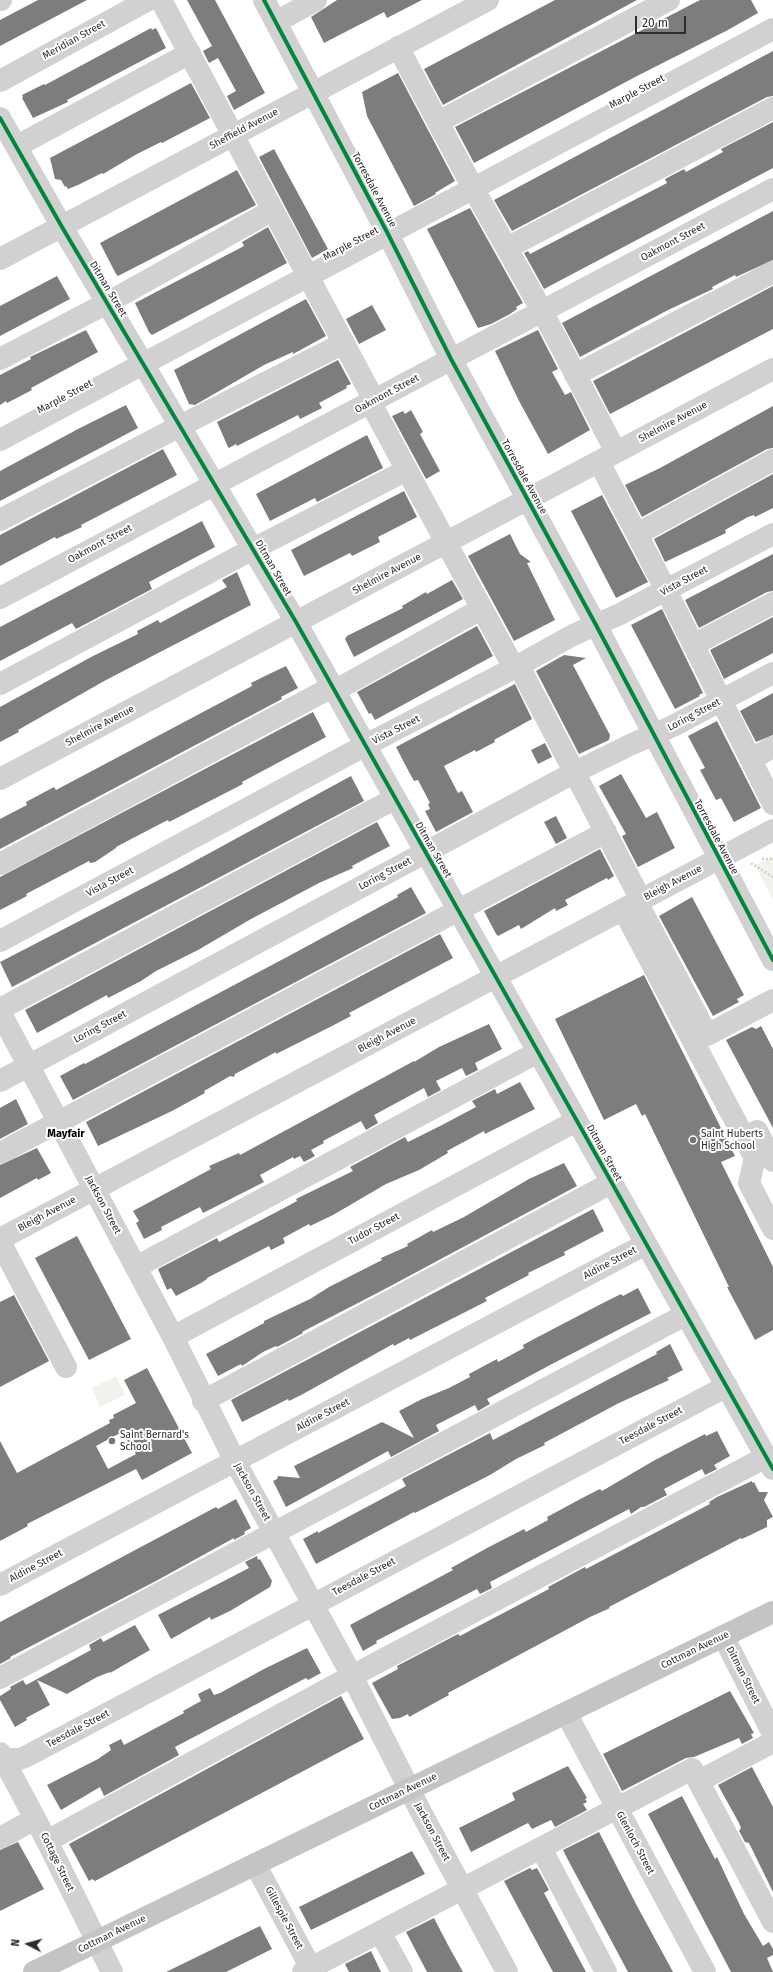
<!DOCTYPE html>
<html>
<head>
<meta charset="utf-8">
<style>
  body { margin:0 }
  #map { position:relative; width:773px; height:1972px; overflow:hidden; background:#fff; font-family:"Fira Sans",sans-serif }
  canvas { display:block }
  .north { position:absolute; left:8px; top:1924px; width:40px; height:40px; -webkit-text-stroke:3px #fff; paint-order:stroke; rotate:276deg; font-size:11px; font-weight:700; line-height:16px; text-align:center; color:#2c2c2c }
  .north::after { content:''; display:block; margin:auto; width:14px; height:18px; background:#2c2c2c; clip-path:polygon(50% 0,100% 100%,50% 72%,0 100%) }
  .scale { position:absolute; left:635px; top:16px; width:51px; height:18px; box-sizing:border-box; border:2px solid #2c2c2c; border-top:0; padding-left:5px; font-size:12px; line-height:14px; white-space:nowrap; color:#2c2c2c; -webkit-text-stroke:3px #fff; paint-order:stroke }
</style>
</head>
<body>
<div id="map">
<canvas width="773" height="1972"></canvas>
<div class="north">N</div>
<div class="scale">20 m</div>
</div>
<script>
const ctx = document.querySelector('canvas').getContext('2d');
ctx.lineJoin = 'round';
function fill(path, color) { ctx.fillStyle = color; ctx.fill(path, 'evenodd'); }
const toPath = rows => new Path2D(rows.map(r => 'M' + r).join(''));
function stroke(path, color, width, dash) { ctx.strokeStyle = color; ctx.lineWidth = width; ctx.lineCap = dash ? 'butt' : 'round'; ctx.setLineDash(dash || []); ctx.stroke(path); }
function write(font, color, halo, rows, align = 'center') {
  ctx.font = font + ' "Fira Sans",sans-serif'; ctx.lineWidth = 4; ctx.setLineDash([]); ctx.textBaseline = 'middle'; ctx.strokeStyle = halo; ctx.fillStyle = color; for (const [text, x, y, turn = 0] of rows) {
    ctx.save(); ctx.translate(x, y); ctx.rotate((+turn || 0) * Math.PI / 180); ctx.textAlign = isNaN(turn) ? turn : align; if (halo) ctx.strokeText(text, 0, 0); ctx.fillText(text, 0, 0); ctx.restore();
  }
}
fill(toPath([
  [773,856,773,900,755,865],
  [116,1376,125,1395,100,1407,92,1388]
]), '#f0f3eb');
fill(toPath([
  [38,0,87,0,0,46,0,20],
  [187,0,215,0,265,93,234,110,227,96,236,91,218,58,209,63,203,51,212,46],
  [337,0,422,0,387,18,384,12,324,43,311,17],
  [555,0,637,0,443,105,424,69],
  [700,0,751,0,758,13,726,31,637,76,474,163,455,127],
  [151,28,152,30,156,28,166,48,67,100,68,102,33,118,22,98,23,97,22,95,44,84,45,85],
  [773,51,773,96,767,97,512,231,494,200],
  [398,73,455,181,435,193,436,194,414,206,367,116,362,92],
  [191,83,210,118,162,143,161,142,137,154,103,174,102,173,78,185,68,189,66,186,65,187,61,180,55,179,50,158],
  [773,122,773,168,544,289,524,253,528,251,530,254,640,197,667,183,665,179,684,169,686,172,723,152,721,149],
  [274,149,328,249,312,258,259,157],
  [237,170,256,205,118,276,116,274,100,243],
  [470,208,523,303,516,307,517,309,510,314,491,324,478,328,427,229],
  [773,211,773,260,736,277,735,275,712,287,713,289,668,310,580,357,562,323],
  [268,227,287,263,152,335,149,332,135,303,244,246,242,242],
  [57,276,70,299,0,336,0,306],
  [773,286,773,329,610,414,593,381],
  [306,299,326,336,293,354,293,352,264,365,195,405,189,404,174,370],
  [372,305,386,330,359,344,346,319],
  [86,330,98,352,31,388,32,390,7,403,6,401,0,405,0,375,31,359,30,357],
  [538,330,558,369,552,372,565,395,571,392,590,430,548,454,518,399,495,351],
  [338,360,351,384,346,386,347,388,319,403,322,408,300,419,298,415,237,446,236,444,229,448,228,447,217,422],
  [126,405,138,428,136,429,0,501,0,471,78,429],
  [773,406,773,448,767,449,642,517,625,485,660,468],
  [411,410,423,432,420,434,440,471,426,479,392,416,403,411,405,414],
  [367,435,383,468,317,502,315,498,270,521,256,494],
  [163,449,177,475,81,525,82,527,56,539,55,537,0,566,0,535],
  [773,474,773,508,755,517,754,515,748,517,725,530,726,533,665,562,654,539],
  [404,491,417,517,378,537,380,542,352,556,350,553,304,576,291,550],
  [602,495,648,582,616,598,571,511],
  [202,521,215,547,149,582,152,589,76,629,72,623,0,661,0,627],
  [510,534,520,554,531,562,527,563,555,620,514,641,468,556],
  [773,554,773,591,767,592,699,628,685,600],
  [237,572,251,605,106,680,18,730,19,732,0,742,0,707,93,656,138,634,137,631,158,620,160,623,227,587,222,580],
  [452,580,463,599,354,657,345,639,347,636,403,608,402,606,426,592,427,594],
  [662,609,703,693,699,695,700,696,675,709,631,625],
  [773,617,773,653,724,679,710,650],
  [477,626,493,656,375,720,371,713,369,714,357,692],
  [564,655,586,658,573,665,610,735,609,740,579,754,536,671],
  [286,666,298,688,281,697,282,699,0,849,0,819,27,805,26,802,54,787,56,790,252,686,251,683,265,676],
  [515,684,532,719,494,740,495,742,476,752,475,750,444,766,458,793,462,791,473,812,436,832,425,811,430,809,428,804,430,803,418,780,414,781,409,772,396,747],
  [773,693,773,735,756,742,740,711],
  [313,712,326,737,242,782,243,784,169,822,168,820,156,826,116,847,116,848,95,862,90,863,89,861,26,894,27,896,0,910,0,877],
  [717,721,761,808,734,822,721,798,716,800,700,770,705,768,688,736],
  [545,743,552,757,538,764,531,750],
  [621,774,646,818,657,812,675,848,638,867,622,836,626,834,599,786],
  [351,776,364,801,12,987,0,962,182,868],
  [556,816,567,838,556,844,544,822],
  [377,822,390,846,365,859,352,866,353,868,319,883,251,919,198,950,156,971,141,981,108,998,107,995,37,1033,25,1010],
  [600,849,614,876,608,880,607,878,565,900,568,905,556,911,555,908,521,929,519,925,498,936,496,934,484,911],
  [411,887,426,913,73,1100,60,1076,84,1063,85,1064,287,957,398,897,397,895],
  [692,897,744,995,737,999,739,1002,713,1016,659,916],
  [440,934,453,958,349,1013,351,1016,332,1026,276,1054,276,1052,235,1074,234,1077,230,1076,225,1079,204,1091,205,1093,172,1111,98,1146,86,1122],
  [644,975,735,1156,721,1162,773,1267,773,1330,755,1340,727,1287,729,1287,645,1114,642,1116,636,1104,604,1120,555,1019],
  [489,1024,502,1049,475,1063,478,1070,466,1076,462,1068,436,1081,441,1090,428,1097,424,1088,374,1115,378,1123,366,1130,361,1121,323,1141,324,1143,311,1150,315,1156,304,1162,300,1156,294,1159,293,1157,260,1175,264,1182,203,1213,200,1207,161,1227,162,1230,144,1239,136,1223,139,1221,133,1211,211,1169,209,1166,239,1153,240,1155,414,1061,414,1062,439,1047],
  [761,1026,773,1049,773,1128,726,1040,752,1027,756,1029],
  [520,1082,535,1109,485,1134,484,1131,447,1151,448,1153,419,1170,386,1184,333,1215,310,1226,309,1224,283,1238,285,1243,271,1250,269,1246,207,1278,207,1279,201,1283,176,1296,171,1288,167,1290,158,1269,217,1238,219,1242,286,1207,297,1201,296,1199,353,1171,350,1167,405,1137,408,1142,442,1125,476,1107,472,1101,495,1089,497,1094],
  [16,1099,28,1124,0,1139,0,1108],
  [37,1148,51,1173,38,1180,37,1178,0,1198,0,1165],
  [564,1163,577,1186,383,1290,302,1332,303,1333,277,1347,276,1346,263,1352,242,1366,241,1364,218,1376,206,1354,264,1323,264,1321,310,1299,329,1287,382,1260,381,1258,408,1246,407,1244,432,1230,433,1232,464,1217,529,1179],
  [593,1209,604,1231,564,1252,565,1255,528,1273,529,1275,485,1298,487,1301,410,1340,409,1338,394,1346,393,1344,303,1394,289,1401,288,1399,242,1422,231,1400],
  [77,1236,131,1339,89,1360,35,1258],
  [638,1288,651,1313,550,1365,487,1399,490,1404,478,1411,475,1405,436,1425,439,1431,391,1457,388,1451,286,1507,273,1481,277,1479,278,1476,300,1478,294,1466,382,1422,414,1438,399,1411,422,1399,449,1388,470,1377,469,1374,497,1359,498,1362,524,1348,523,1345,534,1339,601,1304,621,1294,623,1296],
  [14,1295,49,1361,0,1387,0,1302],
  [670,1344,683,1370,667,1378,669,1380,619,1403,544,1443,545,1445,516,1459,490,1475,415,1513,414,1512,316,1564,303,1539,318,1531,318,1533,406,1486,402,1479,490,1433,493,1440,657,1354,656,1352],
  [147,1368,192,1453,142,1480,136,1469,27,1524,28,1526,0,1541,0,1441,17,1473,110,1423,109,1420,114,1418,113,1415,136,1403,124,1380],
  [122,1432,136,1454,108,1469,96,1446],
  [717,1431,730,1456,714,1465,717,1469,705,1475,702,1469,664,1489,667,1495,644,1507,641,1507,631,1514,629,1509,490,1582,492,1588,480,1594,477,1589,376,1641,377,1643,363,1651,350,1625,453,1570,451,1568,487,1548,524,1529,526,1532,548,1520,547,1517,586,1496,600,1489,602,1491,655,1460,705,1434,706,1436],
  [752,1481,752,1483,754,1482,759,1492,768,1492,764,1500,773,1517,767,1520,767,1527,742,1539,741,1538,609,1607,610,1608,590,1617,448,1693,449,1695,409,1717,408,1714,400,1718,392,1719,372,1683,398,1669,397,1666,458,1634,460,1636,471,1630,549,1589,548,1587,585,1567,586,1569,710,1504,709,1502,717,1497],
  [236,1499,251,1528,244,1532,245,1534,234,1540,234,1538,156,1581,10,1657,11,1658,0,1664,0,1622,216,1507,218,1509],
  [257,1556,258,1560,260,1559,272,1581,270,1587,230,1611,211,1620,210,1617,171,1639,158,1615,249,1568,245,1562],
  [135,1625,150,1650,110,1673,110,1672,97,1677,67,1694,37,1680,50,1705,26,1718,27,1720,15,1727,0,1700,0,1696,11,1689,10,1687,23,1680,26,1685,91,1650,89,1645,101,1638,103,1642],
  [307,1648,321,1673,308,1680,306,1678,175,1747,179,1755,104,1796,100,1787,61,1810,47,1785,98,1759,111,1750,109,1745,121,1739,124,1745,184,1713,183,1711,201,1701,198,1694,210,1688,214,1695,220,1693,264,1669],
  [730,1691,754,1733,751,1734,753,1738,742,1744,739,1738,694,1757,686,1758,622,1791,603,1754],
  [341,1696,364,1739,95,1881,92,1879,89,1881,69,1844],
  [568,1766,587,1798,585,1799,587,1802,583,1804,587,1810,555,1827,551,1820,532,1829,528,1823,471,1852,459,1828,515,1800,512,1793],
  [752,1767,773,1807,773,1892,749,1843,745,1842,739,1831,741,1828,739,1823,718,1785],
  [682,1796,715,1859,717,1857,744,1914,763,1946,769,1942,773,1949,773,1955,767,1958,773,1972,731,1972,648,1814],
  [599,1832,636,1904,673,1972,628,1972,567,1858,563,1850],
  [18,1842,44,1889,0,1911,0,1850],
  [412,1851,425,1874,311,1930,299,1907],
  [530,1868,532,1870,537,1868,549,1890,544,1893,586,1972,553,1972,520,1911,504,1881],
  [434,1918,448,1945,463,1972,427,1972,406,1932],
  [260,1926,272,1949,226,1972,166,1972],
  [371,1951,381,1972,349,1972,345,1964]
]), '#7d7d7d');
stroke(toPath([
  [762,859,773,859],
  [751,863,773,877]
]), '#d1d1d1', 2.5, [2, 2]);
stroke(toPath([
  [0,0,1,0],
  [161,0,374,400],
  [264,0,388,234,451,359,596,625,773,960],
  [276,22,316,0],
  [398,47,473,188,542,311,616,452],
  [0,81,148,0],
  [0,118,62,227,296,622,773,1469],
  [438,122,669,0],
  [17,146,190,53],
  [507,248,773,108],
  [0,259,488,0],
  [0,359,107,303,273,210],
  [575,375,773,272],
  [370,402,514,668],
  [0,440,773,29],
  [599,462,666,590,773,804],
  [0,520,180,426,344,343],
  [637,534,773,460],
  [0,598,773,189],
  [693,645,773,603],
  [519,666,641,900],
  [0,684,253,549,407,470],
  [334,691,481,609],
  [751,759,773,747],
  [0,779,773,369],
  [0,864,332,687],
  [637,902,704,1029],
  [623,909,755,1158,749,1183,773,1229],
  [0,941,364,746,514,668,573,635,620,614,773,534],
  [0,1009,394,799],
  [0,1012,173,1337,235,1461,352,1676,423,1816,507,1972],
  [707,1035,773,1000],
  [0,1081,575,772,630,745,673,726,773,673],
  [757,1131,773,1161],
  [0,1153,606,832],
  [0,1239,773,830],
  [0,1242,66,1367],
  [136,1267,538,1052],
  [173,1337,576,1121],
  [203,1401,611,1183],
  [0,1585,646,1244],
  [723,1636,773,1734],
  [0,1678,685,1315],
  [566,1713,705,1972],
  [0,1753,47,1841,112,1972],
  [0,1759,20,1759,27,1756,727,1386],
  [699,1781,773,1742],
  [0,1838,35,1819],
  [47,1841,352,1676,766,1457],
  [541,1848,606,1972],
  [255,1864,313,1972],
  [380,1932,402,1972],
  [303,1972,692,1769,773,1922]
]), '#d1d1d1', 22);
stroke(toPath([
  [34,1972,773,1612]
]), '#c4c4c4', 22);
stroke(toPath([
  [264,0,388,234,451,359,596,625,773,960],
  [0,118,62,227,296,622,773,1469]
]), '#00873e', 4);
for (const [x, y, r, color] of [
  [693,1140,4,"#767676"],
  [112,1441,4,"#767676"]
]) { const dot = new Path2D(); dot.arc(x, y, r, 0, 2 * Math.PI); ctx.fillStyle = color; ctx.fill(dot); stroke(dot, '#fff', 1.5); }
write('10px', '#2c2c2c', '#fff', [
  ["Meridian Street",74,40,-29],
  ["Marple Street",637,92,-28],
  ["Sheffield Avenue",244,129,-28],
  ["Torresdale Avenue",374,190,62],
  ["Oakmont Street",673,242,-28],
  ["Marple Street",351,244,-28],
  ["Ditman Street",108,289,59],
  ["Oakmont Street",387,394,-28],
  ["Marple Street",65,397,-28],
  ["Shelmire Avenue",673,422,-28],
  ["Torresdale Avenue",524,477,61],
  ["Oakmont Street",100,544,-28],
  ["Ditman Street",273,568,60],
  ["Shelmire Avenue",387,574,-28],
  ["Vista Street",684,581,-28],
  ["Loring Street",694,715,-28],
  ["Shelmire Avenue",100,726,-28],
  ["Vista Street",396,730,-27],
  ["Torresdale Avenue",716,837,62],
  ["Ditman Street",433,850,60],
  ["Loring Street",385,874,-28],
  ["Vista Street",110,882,-28],
  ["Bleigh Avenue",673,883,-28],
  ["Loring Street",100,1027,-28],
  ["Bleigh Avenue",387,1035,-28],
  ["Ditman Street",604,1153,61],
  ["Jackson Street",103,1205,62],
  ["Bleigh Avenue",47,1214,-28],
  ["Tudor Street",374,1229,-28],
  ["Aldine Street",610,1263,-28],
  ["Aldine Street",323,1415,-28],
  ["Teesdale Street",651,1426,-28],
  ["Jackson Street",252,1492,61],
  ["Aldine Street",36,1566,-28],
  ["Teesdale Street",364,1577,-28],
  ["Cottman Avenue",695,1650,-26],
  ["Ditman Street",743,1675,63],
  ["Teesdale Street",78,1729,-28],
  ["Cottman Avenue",403,1792,-26],
  ["Jackson Street",432,1832,62],
  ["Glenloch Street",635,1843,62],
  ["Cottage Street",57,1862,64],
  ["Gillespie Street",284,1918,62],
  ["Cottman Avenue",112,1934,-26]
]);
write('10px', '#2c2c2c', '#fff', [
  ["Saint Huberts",701,1134],
  ["High School",701,1146],
  ["Saint Bernard's",120,1435],
  ["School",120,1447]
], 'left');
write('bold 11px', '#000', '#fff', [
  ["Mayfair",66,1134]
]);
</script>
</body>
</html>
